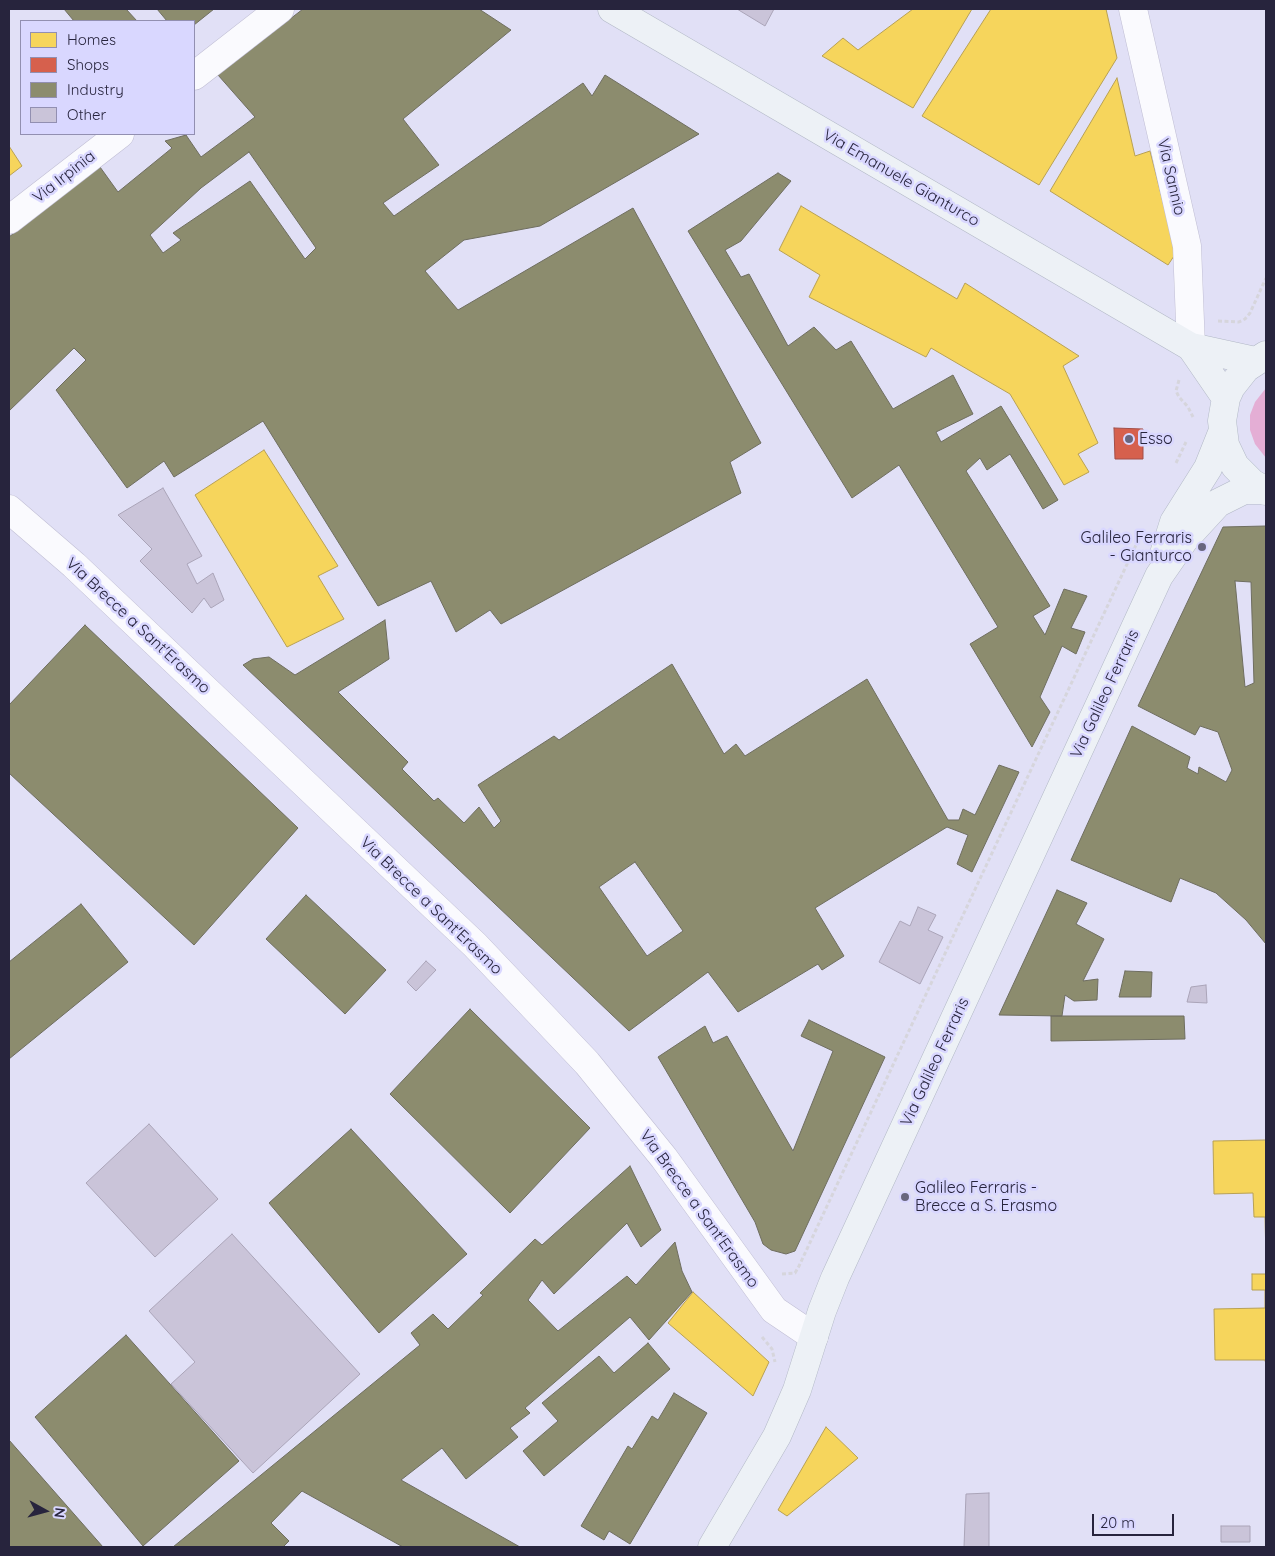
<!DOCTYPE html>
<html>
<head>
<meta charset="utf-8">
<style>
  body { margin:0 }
  #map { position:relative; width:1275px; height:1556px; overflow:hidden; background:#e1e0f6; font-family:Quicksand,sans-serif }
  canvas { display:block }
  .frame { position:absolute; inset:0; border:10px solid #27243d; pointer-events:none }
  .legend { position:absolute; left:20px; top:20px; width:175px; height:115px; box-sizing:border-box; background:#d9d7ff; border:1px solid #928fb1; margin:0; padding:6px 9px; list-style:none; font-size:15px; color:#27243d }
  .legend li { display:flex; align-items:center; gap:10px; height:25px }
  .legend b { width:25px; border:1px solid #928fb1 }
  .north { position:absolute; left:20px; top:1486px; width:50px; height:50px; -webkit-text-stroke:4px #d9d7ff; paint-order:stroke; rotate:97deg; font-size:14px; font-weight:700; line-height:20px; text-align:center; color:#27243d }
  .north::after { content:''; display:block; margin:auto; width:18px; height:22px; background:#27243d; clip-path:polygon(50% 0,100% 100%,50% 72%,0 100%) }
  .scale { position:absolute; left:1092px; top:1514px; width:82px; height:22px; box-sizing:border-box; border:2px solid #27243d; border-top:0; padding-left:6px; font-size:15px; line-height:18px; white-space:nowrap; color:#27243d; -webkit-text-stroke:4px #d9d7ff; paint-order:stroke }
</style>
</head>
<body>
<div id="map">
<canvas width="1275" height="1556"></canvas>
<div class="frame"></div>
<ul class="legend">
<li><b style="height:14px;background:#f6d55c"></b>Homes</li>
<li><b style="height:14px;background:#d6604d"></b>Shops</li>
<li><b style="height:14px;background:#8c8c6e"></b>Industry</li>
<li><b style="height:14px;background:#cac4d9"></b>Other</li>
</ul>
<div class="north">N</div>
<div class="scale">20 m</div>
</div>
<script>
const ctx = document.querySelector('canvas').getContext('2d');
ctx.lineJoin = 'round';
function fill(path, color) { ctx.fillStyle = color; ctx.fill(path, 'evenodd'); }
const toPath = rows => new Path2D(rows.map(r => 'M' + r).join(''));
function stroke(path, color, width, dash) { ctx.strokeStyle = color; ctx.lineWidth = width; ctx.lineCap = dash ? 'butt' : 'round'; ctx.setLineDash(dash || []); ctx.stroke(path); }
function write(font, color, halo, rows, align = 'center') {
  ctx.font = font + ' Quicksand,sans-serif'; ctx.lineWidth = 5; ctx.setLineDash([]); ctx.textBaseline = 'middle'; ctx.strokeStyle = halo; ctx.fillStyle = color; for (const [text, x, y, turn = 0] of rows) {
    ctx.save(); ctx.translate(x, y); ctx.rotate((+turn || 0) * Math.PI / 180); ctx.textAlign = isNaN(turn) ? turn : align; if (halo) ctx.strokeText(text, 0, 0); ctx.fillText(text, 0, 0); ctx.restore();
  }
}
fill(toPath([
  [1266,388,1266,458,1255,444,1250,430,1250,415,1255,402]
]), '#e4aed5');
const homes = toPath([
  [913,9,972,9,913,108,822,56,843,38,858,50,913,9],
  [991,9,1106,9,1117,58,1039,185,922,116,991,9],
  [1117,78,1135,156,1150,151,1176,253,1168,265,1050,191,1117,78],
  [9,146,22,166,9,176,9,146],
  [801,206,957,299,965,283,1079,356,1063,366,1098,443,1078,454,1089,472,1064,485,1010,394,931,348,926,357,809,297,820,275,779,250,801,206],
  [264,450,338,566,318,576,344,619,287,647,195,495,264,450],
  [1266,1135,1266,1259,1265,1217,1254,1217,1253,1193,1214,1194,1213,1141,1266,1140,1266,1135],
  [1252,1274,1266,1274,1266,1365,1265,1360,1215,1360,1214,1309,1265,1308,1265,1290,1252,1290,1252,1274],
  [693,1292,769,1362,753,1396,668,1323,693,1292],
  [826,1427,858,1458,787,1516,778,1510,826,1427]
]);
fill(homes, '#f6d55c');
stroke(homes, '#b8a053', 1);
const shops = toPath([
  [1114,428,1143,429,1143,459,1115,459,1114,428]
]);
fill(shops, '#d6604d');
stroke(shops, '#a24e48', 1);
const industry = toPath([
  [64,9,126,9,137,21,74,21,64,9],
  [157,9,214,9,194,25,194,21,167,21,157,9],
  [303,9,479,9,511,30,403,119,439,165,383,203,394,216,583,83,592,96,605,75,699,134,540,226,464,240,425,271,458,310,633,208,761,443,730,462,741,493,501,624,490,610,456,632,431,581,378,606,263,421,174,477,164,461,127,488,56,390,86,360,74,348,9,411,9,237,100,167,118,192,172,148,165,141,186,135,201,157,255,117,218,75,303,9],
  [249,152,316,248,305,259,250,181,173,233,181,240,163,253,150,235,201,188,249,152],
  [778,173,791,181,741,241,725,250,741,277,749,274,788,346,814,327,836,350,851,341,893,409,953,375,973,414,936,432,941,442,1001,406,1058,500,1043,509,1010,454,987,470,980,458,966,471,1050,606,1033,616,1045,635,1064,589,1087,596,1071,628,1085,632,1076,654,1062,646,1040,697,1050,712,1032,747,970,644,998,627,899,465,852,498,688,231,778,173],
  [1266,526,1266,944,1246,920,1216,893,1180,878,1171,902,1071,860,1132,726,1190,757,1187,768,1198,774,1199,767,1226,782,1232,770,1218,732,1200,726,1195,735,1138,706,1223,527,1266,526],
  [1235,581,1251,582,1254,683,1245,687,1235,581],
  [385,620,389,659,338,692,408,762,402,769,434,801,438,798,464,823,479,807,494,828,501,821,478,785,554,736,559,740,672,664,724,754,736,744,745,756,867,679,948,820,959,820,963,809,975,815,999,765,1019,772,972,872,957,864,968,835,947,827,815,908,844,956,822,970,818,964,738,1012,708,972,629,1031,243,665,253,659,269,657,295,675,385,620],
  [635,862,683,931,647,956,599,887,635,862],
  [85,625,298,828,194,945,9,773,9,705,85,625],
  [1057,890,1087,903,1076,924,1104,939,1083,981,1098,979,1097,1000,1074,1001,1065,995,1062,1016,999,1015,1057,890],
  [306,895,386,970,345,1014,266,939,306,895],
  [81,904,128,962,9,1059,9,962,81,904],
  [1125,971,1152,972,1151,997,1119,997,1125,971],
  [470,1009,590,1128,510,1213,390,1094,470,1009],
  [1051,1016,1184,1016,1185,1039,1051,1041,1051,1016],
  [809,1020,885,1057,795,1251,786,1254,771,1250,763,1244,755,1222,658,1057,705,1026,713,1043,727,1036,793,1151,833,1051,801,1036,809,1020],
  [351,1129,467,1254,379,1333,269,1203,351,1129],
  [630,1166,661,1230,641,1247,627,1223,554,1294,542,1280,528,1300,558,1331,627,1276,636,1285,675,1242,682,1271,692,1292,649,1340,630,1317,525,1408,530,1413,510,1428,518,1437,466,1479,442,1448,401,1480,520,1547,403,1547,302,1491,271,1523,289,1541,283,1547,173,1547,420,1345,411,1333,433,1314,448,1329,483,1295,480,1293,535,1239,542,1245,630,1166],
  [126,1335,239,1461,143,1546,35,1417,126,1335],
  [648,1343,670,1369,544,1476,523,1451,558,1421,542,1403,599,1356,614,1373,648,1343],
  [674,1393,707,1413,630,1544,609,1531,604,1540,581,1526,628,1446,632,1449,652,1416,658,1420,674,1393],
  [9,1440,103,1547,9,1547,9,1440]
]);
fill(industry, '#8c8c6e');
stroke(industry, '#6e6d5f', 1);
const building = toPath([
  [737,9,774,9,765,26,737,9],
  [163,488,202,556,187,564,197,584,213,573,224,600,211,608,204,598,192,613,140,561,152,549,118,515,163,488],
  [918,907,936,915,928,930,943,937,920,984,879,962,900,921,910,926,918,907],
  [426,961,436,970,416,991,407,982,426,961],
  [1206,985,1207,1003,1187,1002,1191,987,1206,985],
  [149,1124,218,1199,155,1257,86,1183,149,1124],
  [232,1234,360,1374,253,1473,171,1384,195,1362,149,1311,232,1234],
  [989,1493,989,1547,964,1547,966,1494,989,1493],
  [1221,1526,1250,1526,1250,1542,1221,1542,1221,1526]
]);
fill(building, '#cac4d9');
stroke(building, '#aaa4b8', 1);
const minor = toPath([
  [1133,9,1187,246,1191,347],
  [194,76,280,9],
  [9,220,120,134],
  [9,509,74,565,475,945,587,1063,664,1158,774,1310,814,1337]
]);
const major = toPath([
  [612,9,1191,347,1255,361],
  [1191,347,1226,398],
  [1266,355,1246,368,1231,387,1226,398,1222,421,1225,445,1235,466,1252,483,1266,491],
  [1163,557,1174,522,1208,468,1222,433],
  [712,1547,777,1436,797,1390,822,1311,835,1278,1159,576,1184,540,1218,503,1244,490,1262,490]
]);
stroke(minor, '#c0bed4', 29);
stroke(major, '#b2b8c6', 29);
stroke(toPath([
  [1218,321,1239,322,1245,319,1250,313,1266,278],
  [1179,380,1176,391,1179,397,1188,407,1193,417],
  [1176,463,1186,442],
  [782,1274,795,1273,799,1266,1136,545],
  [762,1337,772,1349,775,1362]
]), '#d6d5dc', 3, [4, 2.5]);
stroke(minor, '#fafafe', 28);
stroke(major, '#edf1f6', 28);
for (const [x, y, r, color] of [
  [1129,439,5,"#68667e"],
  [1202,547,5,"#68667e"],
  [905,1197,5,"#68667e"]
]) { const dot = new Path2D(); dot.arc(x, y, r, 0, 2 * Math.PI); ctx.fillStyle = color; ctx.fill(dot); stroke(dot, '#d9d7ff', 2); }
write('16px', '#27243d', '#d9d7ff', [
  ["Via Irpinia",64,177,-38],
  ["Via Sannio",1171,177,77],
  ["Via Emanuele Gianturco",901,178,30],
  ["Via Brecce a Sant'Erasmo",138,626,43],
  ["Via Galileo Ferraris",1105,694,-65],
  ["Via Brecce a Sant'Erasmo",431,906,44],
  ["Via Galileo Ferraris",935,1062,-65],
  ["Via Brecce a Sant'Erasmo",699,1209,54]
]);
write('16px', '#27243d', '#d9d7ff', [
  ["Esso",1139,439],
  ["Galileo Ferraris",1192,538,"right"],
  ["- Gianturco",1192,556,"right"],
  ["Galileo Ferraris -",915,1188],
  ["Brecce a S. Erasmo",915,1206]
], 'left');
</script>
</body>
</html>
